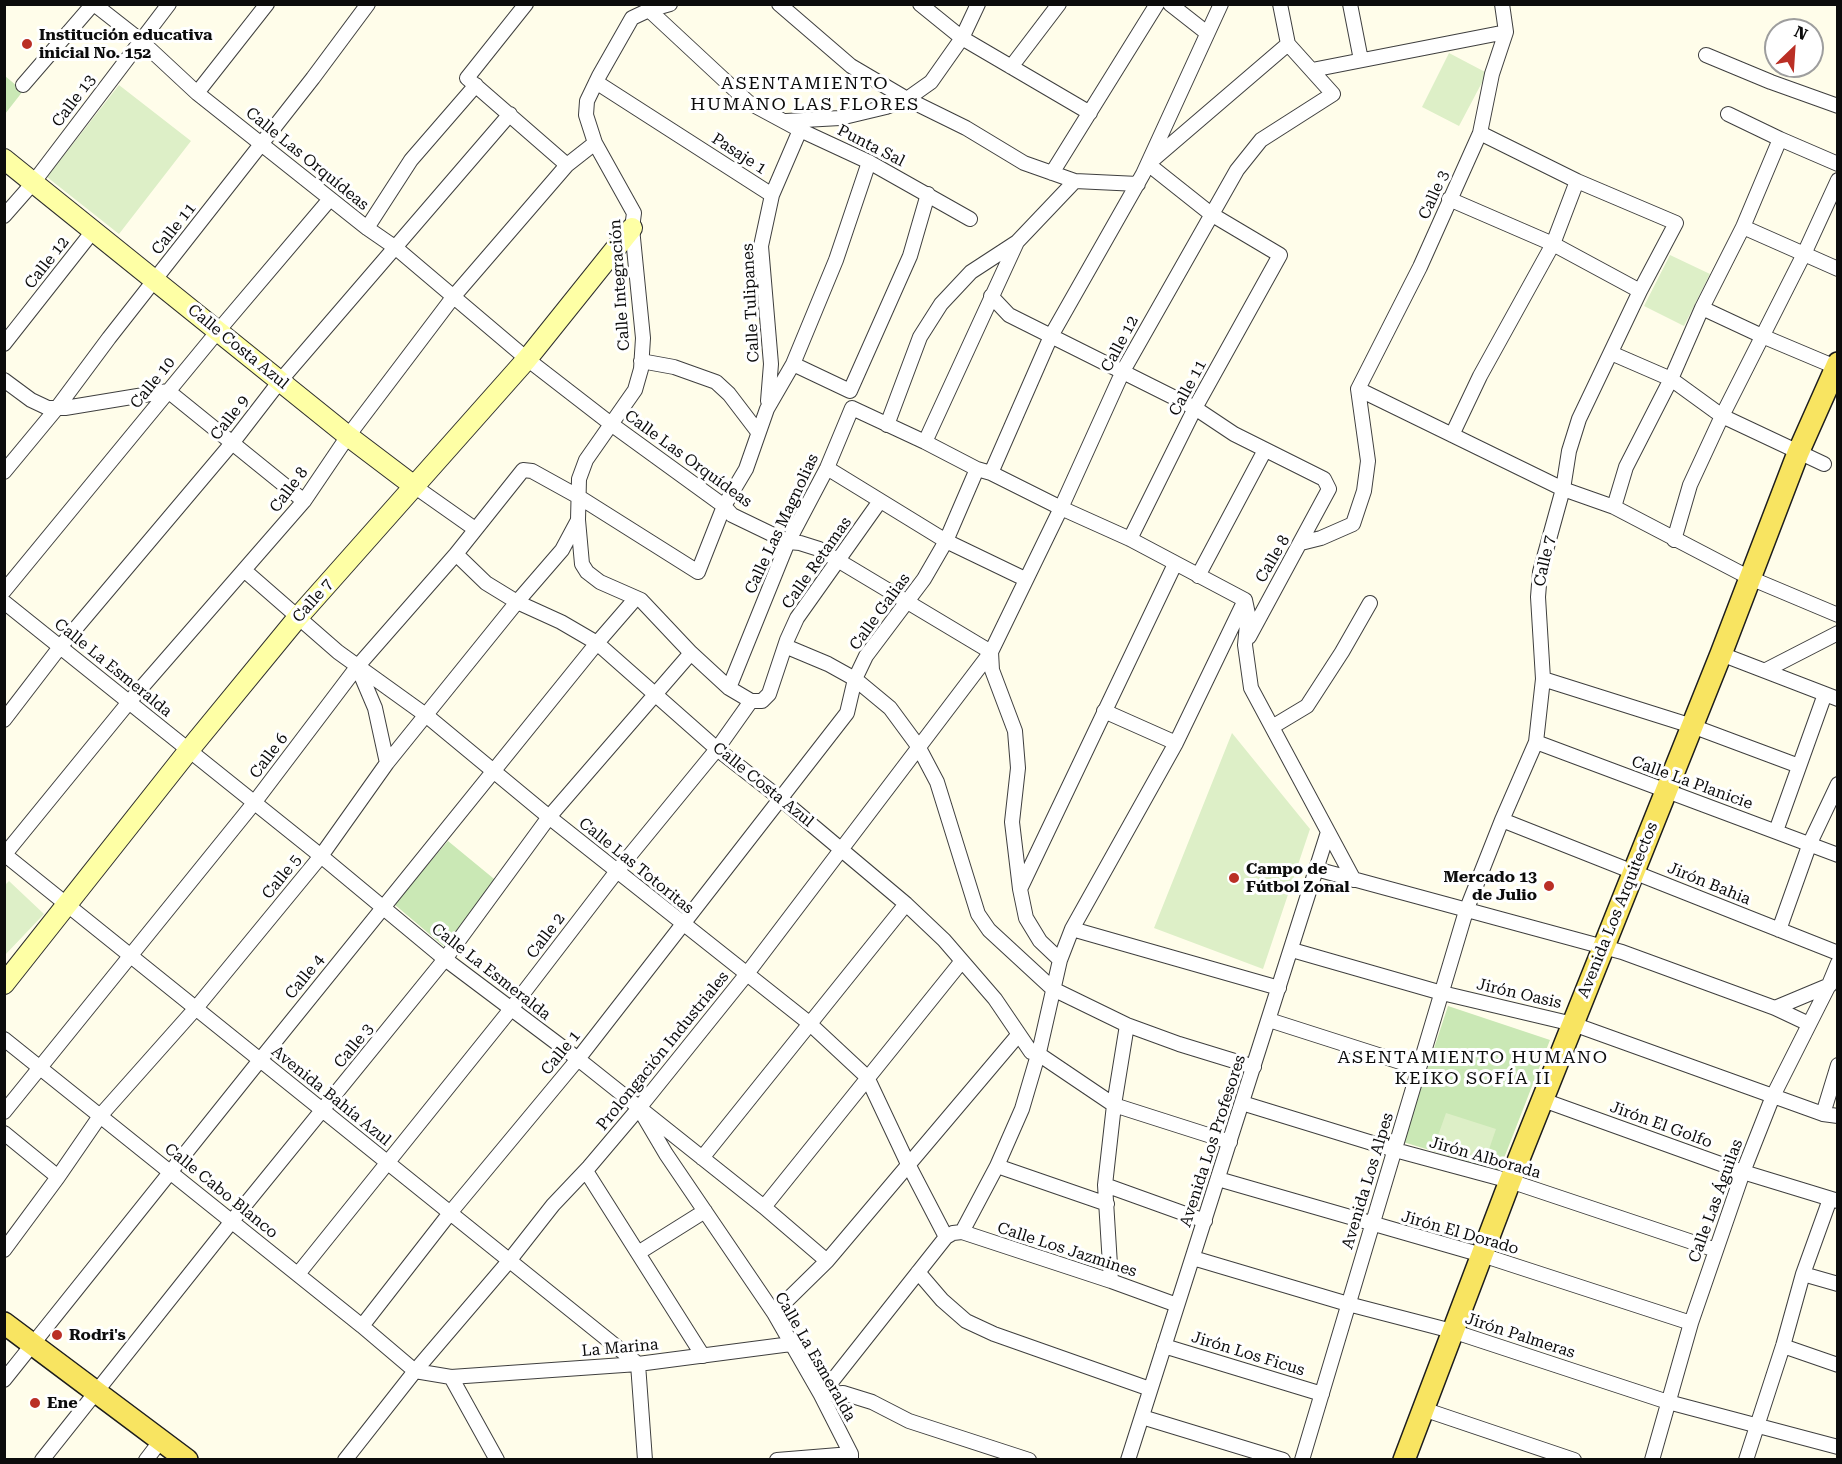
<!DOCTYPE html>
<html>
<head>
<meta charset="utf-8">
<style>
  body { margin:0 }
  #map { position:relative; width:1842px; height:1464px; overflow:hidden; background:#fffdea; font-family:"Roboto Serif",serif }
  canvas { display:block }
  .frame { position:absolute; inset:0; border:6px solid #0c0c0c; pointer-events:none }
  .north { position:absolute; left:1764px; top:18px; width:60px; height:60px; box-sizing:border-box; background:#fff; border:2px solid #9e9e9e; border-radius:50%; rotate:25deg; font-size:16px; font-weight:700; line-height:24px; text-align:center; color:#0c0c0c }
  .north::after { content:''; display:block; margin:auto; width:21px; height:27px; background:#ba2f25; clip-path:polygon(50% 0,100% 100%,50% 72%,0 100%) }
</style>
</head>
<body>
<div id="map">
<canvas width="1842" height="1464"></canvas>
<div class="frame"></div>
<div class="north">N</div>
</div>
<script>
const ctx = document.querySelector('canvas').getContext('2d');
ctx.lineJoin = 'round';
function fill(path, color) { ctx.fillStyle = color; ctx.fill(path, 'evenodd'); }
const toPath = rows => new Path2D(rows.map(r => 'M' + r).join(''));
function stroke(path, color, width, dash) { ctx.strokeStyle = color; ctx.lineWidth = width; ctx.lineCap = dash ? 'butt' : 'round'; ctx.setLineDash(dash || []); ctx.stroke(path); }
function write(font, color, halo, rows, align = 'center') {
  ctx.font = font + ' "Roboto Serif",serif'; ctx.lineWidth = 6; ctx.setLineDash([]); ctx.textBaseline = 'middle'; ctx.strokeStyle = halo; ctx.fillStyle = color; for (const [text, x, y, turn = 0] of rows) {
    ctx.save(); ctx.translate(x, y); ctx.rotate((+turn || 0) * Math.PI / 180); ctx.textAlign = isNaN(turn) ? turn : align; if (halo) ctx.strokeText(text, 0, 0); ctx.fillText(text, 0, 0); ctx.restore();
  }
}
fill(toPath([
  [5,76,23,91,5,114],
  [448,841,499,883,447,949,394,904],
  [1448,1006,1550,1040,1499,1171,1403,1142]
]), '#cae8b5');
fill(toPath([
  [1449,53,1487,73,1459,126,1422,107],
  [119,85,191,141,119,234,47,177],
  [1670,255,1710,274,1684,326,1644,306],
  [1232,733,1310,829,1263,969,1154,928],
  [9,881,44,914,5,955,5,885],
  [1446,1113,1496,1129,1485,1161,1435,1144]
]), '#ddefc7');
const street = toPath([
  [94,4,140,40,197,93,367,228,396,248,527,359,611,424,724,506,732,515,788,542,800,543,819,549,991,652],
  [526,4,467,78,567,165],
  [670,4,649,10,632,18,599,76,587,101,586,115,595,143,634,213,632,228,643,338,641,369,635,390,586,460,579,479,578,520,582,564,587,572,600,582,641,600,691,653,729,688,751,701,762,701,769,694,787,640,797,618,880,501],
  [779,4,851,66,907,99,966,128,1024,163,1075,181,1138,184],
  [920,4,962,38,1090,113],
  [1170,4,1207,33],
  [1350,4,1361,60],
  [649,10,748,102,800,130,869,162,970,219],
  [1706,55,1771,82,1838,106],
  [1011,67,1059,4],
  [1312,70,1506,32],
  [596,82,772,195],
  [23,85,93,4],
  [197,93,267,4],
  [1728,114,1780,139,1838,164],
  [786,121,840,118,886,107,907,99,931,82,962,38,978,4],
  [1052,173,1157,4],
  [1449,199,1553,244,1640,291],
  [4,216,33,183,169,4],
  [1743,227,1838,269],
  [367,228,411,160,476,85],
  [991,296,1009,315,1195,408,1234,434,1324,479,1329,489,1249,637],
  [1702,308,1762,336,1838,368],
  [4,344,93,231],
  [1611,353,1671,379,1722,416,1824,464],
  [641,361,674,367,716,382,729,394,758,432],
  [793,364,850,391,910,256,928,194],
  [4,380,31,400,48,408,65,408,168,391,304,501],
  [1358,389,1563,489,1614,507,1750,578,1838,615],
  [1358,389,1420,267,1480,133,1492,74,1506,32,1502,4],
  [768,401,771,364,761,246,772,195,800,130],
  [887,425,920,337,941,304,971,272,1017,242],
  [1452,435,1480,376,1553,244,1577,181],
  [925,442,1017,242,1075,181],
  [827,468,946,541,1025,579],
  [4,472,57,408,109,338,313,78,368,4],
  [991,473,1051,336,1143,174,1221,4],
  [414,486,475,529],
  [1614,507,1626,467,1671,379,1702,308,1743,227,1780,139],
  [1130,539,1195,408,1280,255,1211,214,1148,164,1288,44],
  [1674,540,1690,485,1722,416,1804,254,1838,180],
  [1301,543,1321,538,1353,524,1364,491,1368,461,1358,389],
  [456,554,486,583,517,602,561,622,597,643,717,749,781,799,906,904,944,940,995,999,1031,1052,1037,1053,1114,1105,1230,1142],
  [244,570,338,652,427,716,549,817,809,1023,867,1077,908,1164,946,1237],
  [1198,576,1265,450],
  [4,591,218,331,330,199],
  [4,602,321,856,445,959,578,1059,764,1207,827,1261],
  [785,646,828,664,855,679,890,708,918,746,937,782,978,914,989,930,1053,989,1127,1025,1179,1044,1254,1067],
  [1721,654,1838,699],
  [358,668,375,708,387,763],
  [1766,670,1838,633],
  [1543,679,1692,726,1799,766],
  [729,688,788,542,827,468,852,408,925,442,977,469,991,473,1061,508,1130,539,1245,600,1248,614,1245,645,1251,688,1354,880],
  [1104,711,1176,743],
  [4,720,60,647,233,442,280,381,510,114],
  [1272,727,1307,706,1342,652,1370,603],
  [1536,742,1838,855],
  [1502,820,1838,953],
  [1776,831,1825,694],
  [4,854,638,1364,645,1460],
  [5,854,129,702,304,501,348,436,454,296,567,165,595,143],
  [1316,869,1622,952,1775,1008,1809,1024],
  [1021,887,1175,564],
  [1072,929,1279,988],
  [1779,930,1810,843,1838,784],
  [1292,950,1442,993,1573,1024,1823,1114,1838,1116],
  [1060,960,1072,929,1176,743,1245,600],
  [1775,1008,1830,985],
  [1269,1020,1419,1068],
  [4,1039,362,1326,415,1371,451,1377,497,1460],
  [1543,1100,1743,1172,1838,1201],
  [1242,1103,1395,1150,1510,1181,1716,1250],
  [4,1112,254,803,357,667,456,554,523,470,532,471,579,497,698,572,724,506,746,469,767,409,793,364,836,260,869,162],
  [1823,1114,1838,1065],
  [643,1115,666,1154,774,1313,821,1395,851,1454,851,1460],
  [4,1133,58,1177],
  [702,1158,906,904],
  [997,1166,1107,1204],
  [586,1171,703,1356],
  [1218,1179,1482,1255,1691,1323],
  [1105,1185,1205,1221],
  [764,1207,962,961],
  [962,1232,997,1166,1022,1109,1040,1048,1060,960,1040,941,1026,918,1020,889,1012,822,1018,768,1015,731,992,670,991,652],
  [4,1250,58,1177,100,1116,196,1008,321,856,387,763,517,602,562,550,577,522],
  [638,1253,705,1211],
  [1193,1258,1348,1304,1452,1331,1668,1402,1838,1447],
  [918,1272,942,1300,966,1321,994,1334,1150,1389],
  [298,1274,511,1009,617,871,717,749,751,701],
  [1803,1274,1838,1284],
  [1111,1281,1105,1185,1114,1105,1127,1025],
  [774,1313,827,1261,1019,1034],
  [362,1326,450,1213,578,1059,847,713,855,679,866,656,924,579,946,541,977,469],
  [1164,1346,1322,1394],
  [1783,1346,1838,1365],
  [451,1377,638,1364,791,1344],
  [4,1380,260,1060,597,643,636,598],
  [821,1395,946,1237,953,1233,962,1232,1111,1281,1177,1305],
  [821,1395,843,1393,872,1402,909,1421,1029,1460],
  [1423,1409,1574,1460],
  [1142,1417,1283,1460],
  [42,1460,232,1221,445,959,549,817,691,653],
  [146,1460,162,1439],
  [345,1460,415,1371,509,1261,553,1205,589,1167,639,1108,746,975,991,652,1061,508,1123,371,1237,170,1261,140,1333,94,1288,44,1280,4],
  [777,1460,851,1454],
  [1128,1460,1328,832],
  [1302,1460,1466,911,1502,820,1536,742,1543,679,1538,597,1540,572,1563,489,1569,451,1579,419,1640,291,1676,223,1577,181,1480,133],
  [1652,1460,1691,1323,1743,1172,1773,1096,1828,987,1838,963],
  [1746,1460,1783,1346,1803,1274,1830,1199]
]);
const secondary = toPath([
  [4,159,348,436,414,486],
  [4,984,189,750,299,616,527,359,632,228]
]);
const primary = toPath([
  [4,1323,187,1460],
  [1404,1460,1510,1181,1721,654,1798,453,1838,363]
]);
stroke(street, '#3f3f3f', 16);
stroke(secondary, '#2e2e2e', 22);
stroke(primary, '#1d1d1d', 24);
stroke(street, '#fff', 14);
stroke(secondary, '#feffa5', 20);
stroke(primary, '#f8e461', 21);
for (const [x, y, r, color] of [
  [27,44,6,"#ba2f25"],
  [1234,878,6,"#ba2f25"],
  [1549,886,6,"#ba2f25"],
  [57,1335,6,"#ba2f25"],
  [35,1403,6,"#ba2f25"]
]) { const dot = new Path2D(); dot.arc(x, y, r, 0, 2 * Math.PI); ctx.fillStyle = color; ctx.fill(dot); stroke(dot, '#fff', 2); }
write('bold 16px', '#0c0c0c', '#fff', [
  ["Institución educativa",39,35],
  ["inicial No. 152",39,53],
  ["Campo de",1246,869],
  ["Fútbol Zonal",1246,887],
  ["Mercado 13",1537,877,"right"],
  ["de Julio",1537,895,"right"],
  ["Rodri's",69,1335],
  ["Ene",47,1403]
], 'left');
write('16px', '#0c0c0c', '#fff', [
  ["Calle 13",74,101,-53],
  ["Punta Sal",871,146,27],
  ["Pasaje 1",739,154,33],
  ["Calle Las Orquídeas",307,159,39],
  ["Calle 3",1434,195,-66],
  ["Calle 11",174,229,-52],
  ["Calle 12",47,263,-52],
  ["Calle Integración",620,285,-94],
  ["Calle Tulipanes",751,303,-93],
  ["Calle 12",1120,344,-62],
  ["Calle Costa Azul",238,347,39],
  ["Calle 10",153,383,-51],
  ["Calle 11",1188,388,-62],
  ["Calle 9",230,418,-52],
  ["Calle Las Orquídeas",688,459,36],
  ["Calle 8",289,490,-53],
  ["Calle Las Magnolias",782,524,-65],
  ["Calle 8",1273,559,-60],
  ["Calle 7",1545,561,-78],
  ["Calle Retamas",817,563,-55],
  ["Calle 7",313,601,-49],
  ["Calle Galias",880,612,-54],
  ["Calle La Esmeralda",113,668,39],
  ["Calle 6",269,756,-53],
  ["Calle La Planicie",1692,783,20],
  ["Calle Costa Azul",763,785,39],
  ["Calle Las Totoritas",636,866,39],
  ["Calle 5",282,877,-51],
  ["Jirón Bahia",1709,884,22],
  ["Avenida Los Arquitectos",1618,910,-68],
  ["Calle 2",546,936,-53],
  ["Calle La Esmeralda",491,972,38],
  ["Calle 4",305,977,-51],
  ["Jirón Oasis",1519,994,13],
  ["Calle 3",354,1046,-51],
  ["Prolongación Industriales",663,1051,-51],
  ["Calle 1",561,1053,-51],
  ["Avenida Bahía Azul",331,1096,39],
  ["Jirón El Golfo",1661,1125,20],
  ["Avenida Los Profesores",1213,1141,-72],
  ["Jirón Alborada",1485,1158,16],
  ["Avenida Los Alpes",1368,1181,-73],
  ["Calle Cabo Blanco",221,1191,39],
  ["Calle Las Águilas",1716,1201,-70],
  ["Jirón El Dorado",1460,1233,16],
  ["Calle Los Jazmines",1067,1250,18],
  ["Jirón Palmeras",1520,1336,18],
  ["La Marina",620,1348,-5],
  ["Jirón Los Ficus",1248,1354,17],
  ["Calle La Esmeralda",815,1357,60]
]);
ctx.letterSpacing = '1.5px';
write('18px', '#0c0c0c', '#fff', [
  ["ASENTAMIENTO",805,84],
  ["HUMANO LAS FLORES",805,105],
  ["ASENTAMIENTO HUMANO",1473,1058],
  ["KEIKO SOFÍA II",1473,1079]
]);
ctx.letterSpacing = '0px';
</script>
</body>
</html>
